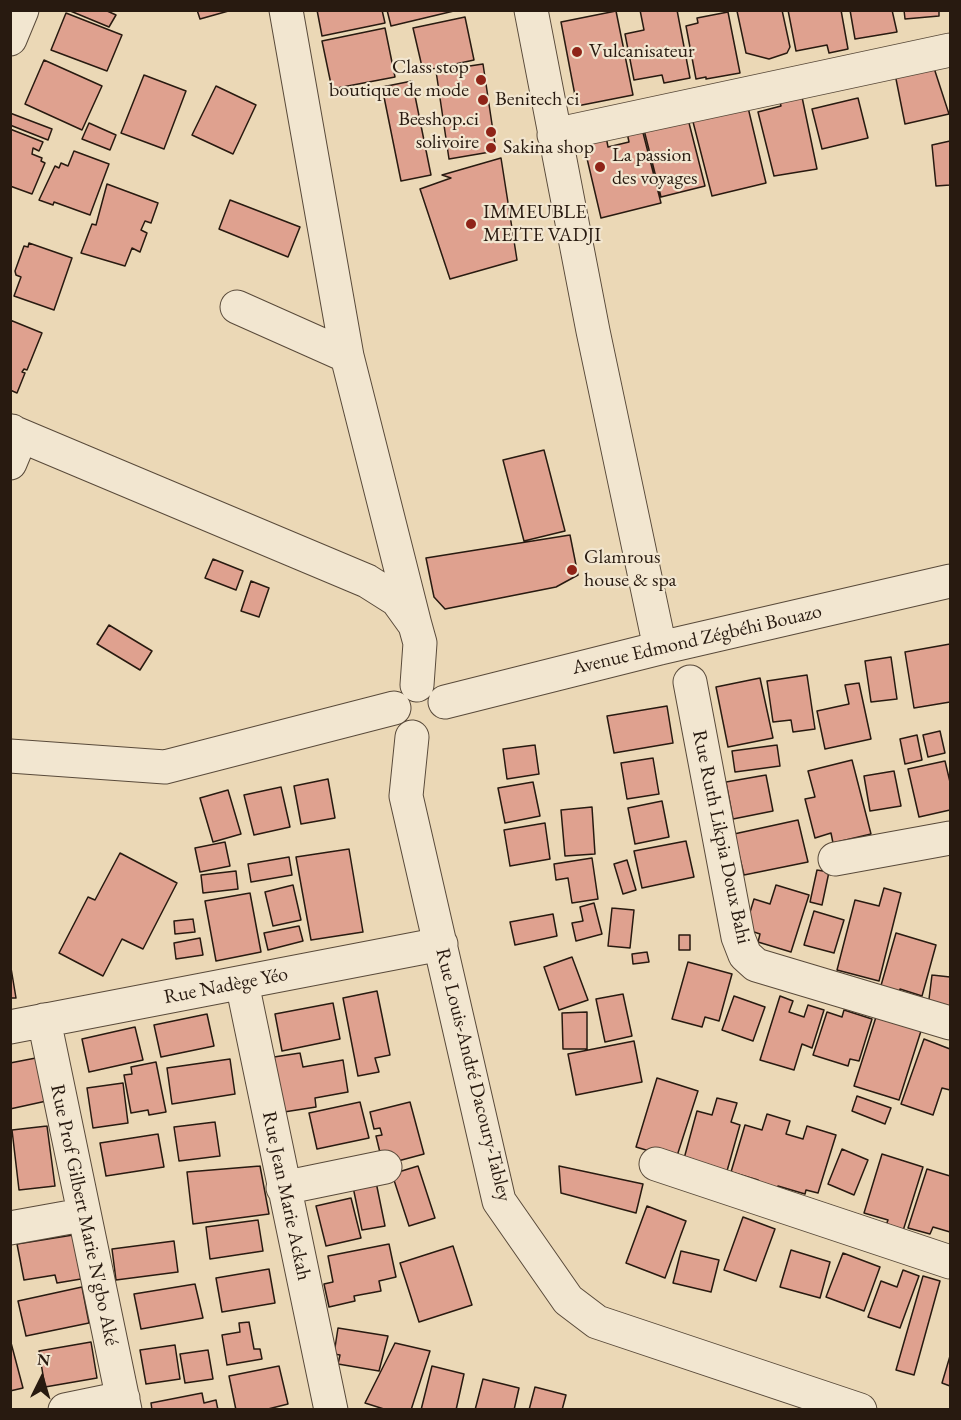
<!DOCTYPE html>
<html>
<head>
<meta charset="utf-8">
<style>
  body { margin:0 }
  #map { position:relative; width:961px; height:1420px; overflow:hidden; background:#ebd8b6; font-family:"EB Garamond",serif }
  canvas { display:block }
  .frame { position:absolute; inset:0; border:12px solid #281a10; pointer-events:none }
  .north { position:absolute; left:12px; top:1348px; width:60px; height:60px; -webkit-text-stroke:4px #f2e6d0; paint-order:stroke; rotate:5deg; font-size:16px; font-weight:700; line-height:24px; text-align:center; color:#281a10 }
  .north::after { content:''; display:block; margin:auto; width:21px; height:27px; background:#281a10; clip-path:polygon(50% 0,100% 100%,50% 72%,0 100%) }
</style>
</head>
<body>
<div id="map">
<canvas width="961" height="1420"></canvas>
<div class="frame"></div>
<div class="north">N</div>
</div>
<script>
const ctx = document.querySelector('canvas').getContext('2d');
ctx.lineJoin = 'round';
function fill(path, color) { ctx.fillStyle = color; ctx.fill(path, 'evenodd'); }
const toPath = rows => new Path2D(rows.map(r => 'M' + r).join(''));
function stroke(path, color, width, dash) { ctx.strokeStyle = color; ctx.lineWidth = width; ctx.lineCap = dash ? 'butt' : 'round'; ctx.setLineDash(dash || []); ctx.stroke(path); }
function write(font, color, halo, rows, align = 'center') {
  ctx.font = font + ' "EB Garamond",serif'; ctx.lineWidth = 4.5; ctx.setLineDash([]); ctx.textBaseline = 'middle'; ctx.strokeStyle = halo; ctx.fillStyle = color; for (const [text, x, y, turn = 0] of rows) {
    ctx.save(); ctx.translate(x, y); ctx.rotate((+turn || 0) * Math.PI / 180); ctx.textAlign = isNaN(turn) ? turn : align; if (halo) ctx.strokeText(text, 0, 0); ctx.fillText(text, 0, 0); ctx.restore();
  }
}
const building = toPath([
  [68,10,105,10,116,15,109,27,68,10],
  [197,10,232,10,200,19,197,10],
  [317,10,382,10,385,23,322,36,317,10],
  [387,10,458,10,391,26,387,10],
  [640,10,677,10,690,78,664,83,662,75,634,80,625,34,644,30,640,10],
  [782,10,790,47,787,53,769,59,746,53,737,11,782,10],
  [788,10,841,10,848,49,829,53,827,45,796,51,788,10],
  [850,10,892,10,897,32,855,39,850,10],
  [904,10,939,10,939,16,905,19,904,10],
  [616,11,633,95,577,106,561,22,616,11],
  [728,12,740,73,706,79,706,77,696,79,686,26,698,23,697,18,728,12],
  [66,13,122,35,107,71,51,50,66,13],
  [465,17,474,60,423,71,413,28,465,17],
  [385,28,395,77,332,89,322,41,385,28],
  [44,60,102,86,82,130,25,104,44,60],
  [483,64,496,151,449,159,436,71,483,64],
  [934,68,949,114,905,124,895,74,934,68],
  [144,75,186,91,164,149,121,133,144,75],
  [412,81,431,175,401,181,382,87,412,81],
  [216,86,256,105,233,154,192,135,216,86],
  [802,97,817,169,774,176,758,112,781,106,780,102,802,97],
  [858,98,868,138,822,149,812,109,858,98],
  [746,99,766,183,712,196,691,114,746,99],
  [10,113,52,129,48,140,10,125,10,113],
  [687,115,705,186,661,197,643,126,687,115],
  [89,123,116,135,110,150,82,139,89,123],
  [641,125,661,203,601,218,585,150,590,142,605,131,608,147,629,142,626,128,641,125],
  [10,129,43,142,39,151,33,148,32,154,42,158,41,161,45,163,32,194,10,186,10,129],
  [950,141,950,185,936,186,932,145,950,141],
  [74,151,109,164,90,215,54,202,53,205,39,200,55,166,59,168,61,163,68,166,74,151],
  [501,158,517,260,450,279,420,189,451,178,442,175,501,158],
  [107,184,158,203,151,223,145,221,141,230,147,233,140,252,132,248,125,266,81,253,92,224,96,225,107,184],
  [230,200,300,227,288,257,219,229,230,200],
  [29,243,72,258,54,310,14,296,21,277,16,275,15,271,24,246,28,247,29,243],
  [10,320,42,333,27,370,24,369,22,372,25,373,17,393,10,390,10,320],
  [544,450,565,531,524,541,503,460,544,450],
  [570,535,578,575,556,587,445,609,434,597,426,558,570,535],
  [213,559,243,571,236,590,205,578,213,559],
  [251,581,269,588,259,617,241,611,251,581],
  [109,625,152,651,140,670,97,644,109,625],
  [950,644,950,702,914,708,905,652,950,644],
  [891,657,897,699,871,702,865,661,891,657],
  [807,675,815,729,793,732,791,720,773,722,767,681,807,675],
  [760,678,773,738,728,747,716,687,760,678],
  [859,683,871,739,825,749,817,711,849,704,845,685,859,683],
  [667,706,673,743,614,753,607,716,667,706],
  [940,731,945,753,928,757,923,735,940,731],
  [917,735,922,760,905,764,900,739,917,735],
  [535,745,539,774,507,779,503,749,535,745],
  [777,745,780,766,735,772,732,751,777,745],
  [653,758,659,794,627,799,621,763,653,758],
  [852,760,871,834,833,843,831,833,815,838,805,799,815,797,808,771,852,760],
  [945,761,950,782,950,810,919,817,908,769,945,761],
  [894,771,901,806,870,811,864,776,894,771],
  [766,775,773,811,733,819,726,782,766,775],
  [328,779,335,818,301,824,294,786,328,779],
  [533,782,540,816,505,823,498,788,533,782],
  [281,787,290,827,254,835,244,795,281,787],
  [228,790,241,834,213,842,200,798,228,790],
  [662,801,669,837,635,844,628,808,662,801],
  [592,807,595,854,565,856,561,810,592,807],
  [798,820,808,862,744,875,734,834,798,820],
  [545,823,550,859,510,866,504,830,545,823],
  [686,841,694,877,642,888,634,851,686,841],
  [225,842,230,866,200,872,195,848,225,842],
  [349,849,363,932,311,940,296,857,349,849],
  [120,853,177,883,143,949,122,939,103,976,59,953,88,897,95,900,120,853],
  [289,857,292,875,251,882,248,864,289,857],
  [592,858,598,899,572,903,568,878,556,880,554,864,592,858],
  [627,860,636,890,623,894,614,864,627,860],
  [817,870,829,872,822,905,810,902,817,870],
  [236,871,238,889,203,893,201,875,236,871],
  [293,885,301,920,273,926,265,892,293,885],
  [776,885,809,895,791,952,758,942,760,934,745,929,754,899,770,904,776,885],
  [884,888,901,893,879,981,837,970,855,900,879,906,884,888],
  [250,893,261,952,216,961,205,901,250,893],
  [594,903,602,934,576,941,572,923,583,921,580,907,594,903],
  [612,908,634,910,630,948,608,946,612,908],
  [814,911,844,920,834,953,804,945,814,911],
  [553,914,557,936,515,945,510,922,553,914],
  [193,919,195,932,175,934,174,921,193,919],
  [299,926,303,941,268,950,264,933,299,926],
  [896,933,936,945,922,996,900,989,898,994,880,989,896,933],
  [679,935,690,935,690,950,679,950,679,935],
  [200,938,203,955,176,959,174,943,200,938],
  [647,952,649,962,633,964,632,954,647,952],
  [572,957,588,1000,559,1010,544,967,572,957],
  [10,962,16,998,10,998,10,962],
  [688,962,732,974,719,1021,705,1017,702,1027,672,1019,688,962],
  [932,975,950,977,950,1010,928,1007,932,975],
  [377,991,390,1055,375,1058,379,1072,358,1076,343,998,377,991],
  [623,994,632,1036,605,1042,596,999,623,994],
  [734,996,765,1007,753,1041,722,1030,734,996],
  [780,996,793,1001,789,1012,804,1017,808,1005,824,1010,812,1048,802,1044,794,1070,760,1060,780,996],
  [333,1003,340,1039,282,1051,275,1014,333,1003],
  [844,1010,872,1019,859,1061,850,1059,848,1066,813,1055,827,1012,842,1017,844,1010],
  [587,1012,587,1049,563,1049,562,1013,587,1012],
  [207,1014,214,1046,161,1057,154,1025,207,1014],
  [876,1017,921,1031,899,1100,854,1086,876,1017],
  [135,1027,143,1060,89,1072,82,1039,135,1027],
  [924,1039,950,1049,950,1090,942,1088,933,1115,901,1104,924,1039],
  [634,1041,642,1082,576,1095,568,1054,634,1041],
  [300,1053,303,1067,343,1060,348,1092,315,1098,316,1107,284,1112,274,1057,300,1053],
  [41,1057,51,1100,10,1109,10,1063,41,1057],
  [230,1059,235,1094,172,1104,167,1068,230,1059],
  [156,1062,166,1112,149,1115,148,1110,131,1113,124,1075,132,1074,131,1067,156,1062],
  [657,1078,698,1091,676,1159,636,1147,657,1078],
  [123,1083,128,1123,93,1128,87,1088,123,1083],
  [857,1096,891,1108,885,1124,852,1111,857,1096],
  [717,1098,737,1103,731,1122,740,1125,725,1178,682,1166,697,1111,712,1115,717,1098],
  [360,1102,369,1138,317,1149,309,1113,360,1102],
  [410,1102,424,1154,383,1165,376,1136,382,1135,380,1128,374,1129,370,1112,410,1102],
  [767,1114,790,1121,786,1134,803,1139,807,1126,836,1135,818,1193,806,1190,805,1194,778,1186,775,1196,755,1189,758,1180,731,1172,745,1125,762,1130,767,1114],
  [215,1122,220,1156,179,1161,174,1127,215,1122],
  [47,1126,55,1186,19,1190,12,1130,47,1126],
  [158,1134,164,1167,106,1176,100,1143,158,1134],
  [842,1149,868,1160,854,1195,828,1184,842,1149],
  [882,1154,923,1167,902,1234,885,1228,888,1220,864,1213,882,1154],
  [260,1166,269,1214,193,1224,187,1172,260,1166],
  [418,1166,435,1218,409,1226,392,1174,418,1166],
  [559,1166,643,1184,636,1213,561,1193,559,1166],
  [927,1169,950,1176,950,1232,933,1227,930,1234,908,1228,927,1169],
  [376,1182,385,1226,362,1230,353,1187,376,1182],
  [351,1198,361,1238,326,1246,316,1206,351,1198],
  [647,1206,686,1221,665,1278,626,1263,647,1206],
  [743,1217,775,1229,756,1281,724,1270,743,1217],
  [258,1220,263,1251,210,1259,206,1227,258,1220],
  [73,1235,81,1279,57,1283,55,1275,24,1280,17,1244,73,1235],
  [174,1241,178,1272,116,1280,112,1249,174,1241],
  [389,1244,396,1277,379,1281,381,1291,354,1296,355,1301,329,1307,324,1284,333,1282,328,1256,389,1244],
  [453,1246,472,1305,419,1322,400,1263,453,1246],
  [791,1250,830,1262,820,1298,780,1287,791,1250],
  [681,1251,719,1260,711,1292,673,1283,681,1251],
  [843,1253,880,1267,864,1311,826,1297,843,1253],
  [269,1269,275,1303,222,1312,216,1278,269,1269],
  [903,1270,919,1276,900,1328,868,1317,881,1281,897,1287,903,1270],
  [923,1276,940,1281,914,1375,896,1370,923,1276],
  [195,1284,203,1318,141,1329,134,1294,195,1284],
  [82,1287,89,1323,26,1336,18,1301,82,1287],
  [249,1322,254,1349,260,1349,262,1359,227,1365,222,1335,240,1332,239,1323,249,1322],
  [338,1328,388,1336,379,1371,338,1364,340,1355,334,1354,338,1328],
  [10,1339,23,1388,10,1391,10,1339],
  [91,1342,97,1378,45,1387,39,1351,91,1342],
  [395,1343,430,1351,411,1410,387,1410,365,1403,395,1343],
  [175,1345,180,1379,146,1384,140,1350,175,1345],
  [208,1350,213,1379,185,1383,180,1354,208,1350],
  [950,1356,950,1386,942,1383,950,1356],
  [279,1366,288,1404,264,1410,236,1410,229,1376,279,1366],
  [432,1366,464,1374,456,1410,421,1410,432,1366],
  [483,1379,519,1388,514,1410,475,1410,483,1379],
  [535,1387,566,1395,562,1410,529,1410,535,1387],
  [202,1393,204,1403,216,1400,218,1410,152,1410,151,1403,202,1393]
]);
fill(building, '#dfa18f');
stroke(building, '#281a10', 1.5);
const minor = toPath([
  [286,10,347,356,415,625],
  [531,10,593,331,660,648],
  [10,39,22,10],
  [554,135,950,50],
  [237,307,347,356],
  [10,431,367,581,397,600,415,625,420,643,417,685],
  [10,463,15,451,12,431],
  [690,682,738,937,745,955,756,965,950,1023],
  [445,702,660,648,950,581],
  [412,737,406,796,499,1201,568,1300,597,1322,860,1410],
  [10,756,165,767,394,708],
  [835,859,950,838],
  [242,983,331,1410],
  [44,1020,125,1410],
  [10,1027,441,944],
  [656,1164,950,1262],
  [283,1188,385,1167],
  [10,1228,82,1215],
  [65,1410,123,1398]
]);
stroke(minor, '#594a3a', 35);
stroke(minor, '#f2e6d0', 33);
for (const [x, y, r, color] of [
  [577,52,6,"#8f2418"],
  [481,80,6,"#8f2418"],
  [483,100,6,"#8f2418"],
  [491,132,6,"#8f2418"],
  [491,148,6,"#8f2418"],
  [600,167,6,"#8f2418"],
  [471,224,6,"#8f2418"],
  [572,570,6,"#8f2418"]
]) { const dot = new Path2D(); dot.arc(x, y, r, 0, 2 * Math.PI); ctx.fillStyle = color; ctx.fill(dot); stroke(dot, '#f2e6d0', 2); }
write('20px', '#281a10', '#f2e6d0', [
  ["Vulcanisateur",589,52],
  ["Class stop",469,68,"right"],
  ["boutique de mode",469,91,"right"],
  ["Benitech ci",495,100],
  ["Beeshop.ci",479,120,"right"],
  ["solivoire",479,143,"right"],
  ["Sakina shop",503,148],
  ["La passion",612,156],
  ["des voyages",612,179],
  ["IMMEUBLE",483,213],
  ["MEITE VADJI",483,236],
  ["Glamrous",584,558],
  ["house & spa",584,581]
], 'left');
write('20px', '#281a10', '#f2e6d0', [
  ["Avenue Edmond Zégbéhi Bouazo",697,640,-13],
  ["Rue Ruth Likpia Doux Bahi",721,837,78],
  ["Rue Nadège Yéo",226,986,-11],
  ["Rue Louis-André Dacoury-Tabley",473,1075,76],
  ["Rue Jean Marie Ackah",286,1196,78],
  ["Rue Prof Gilbert Marie N'gbo Aké",84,1215,78]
]);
</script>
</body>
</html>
